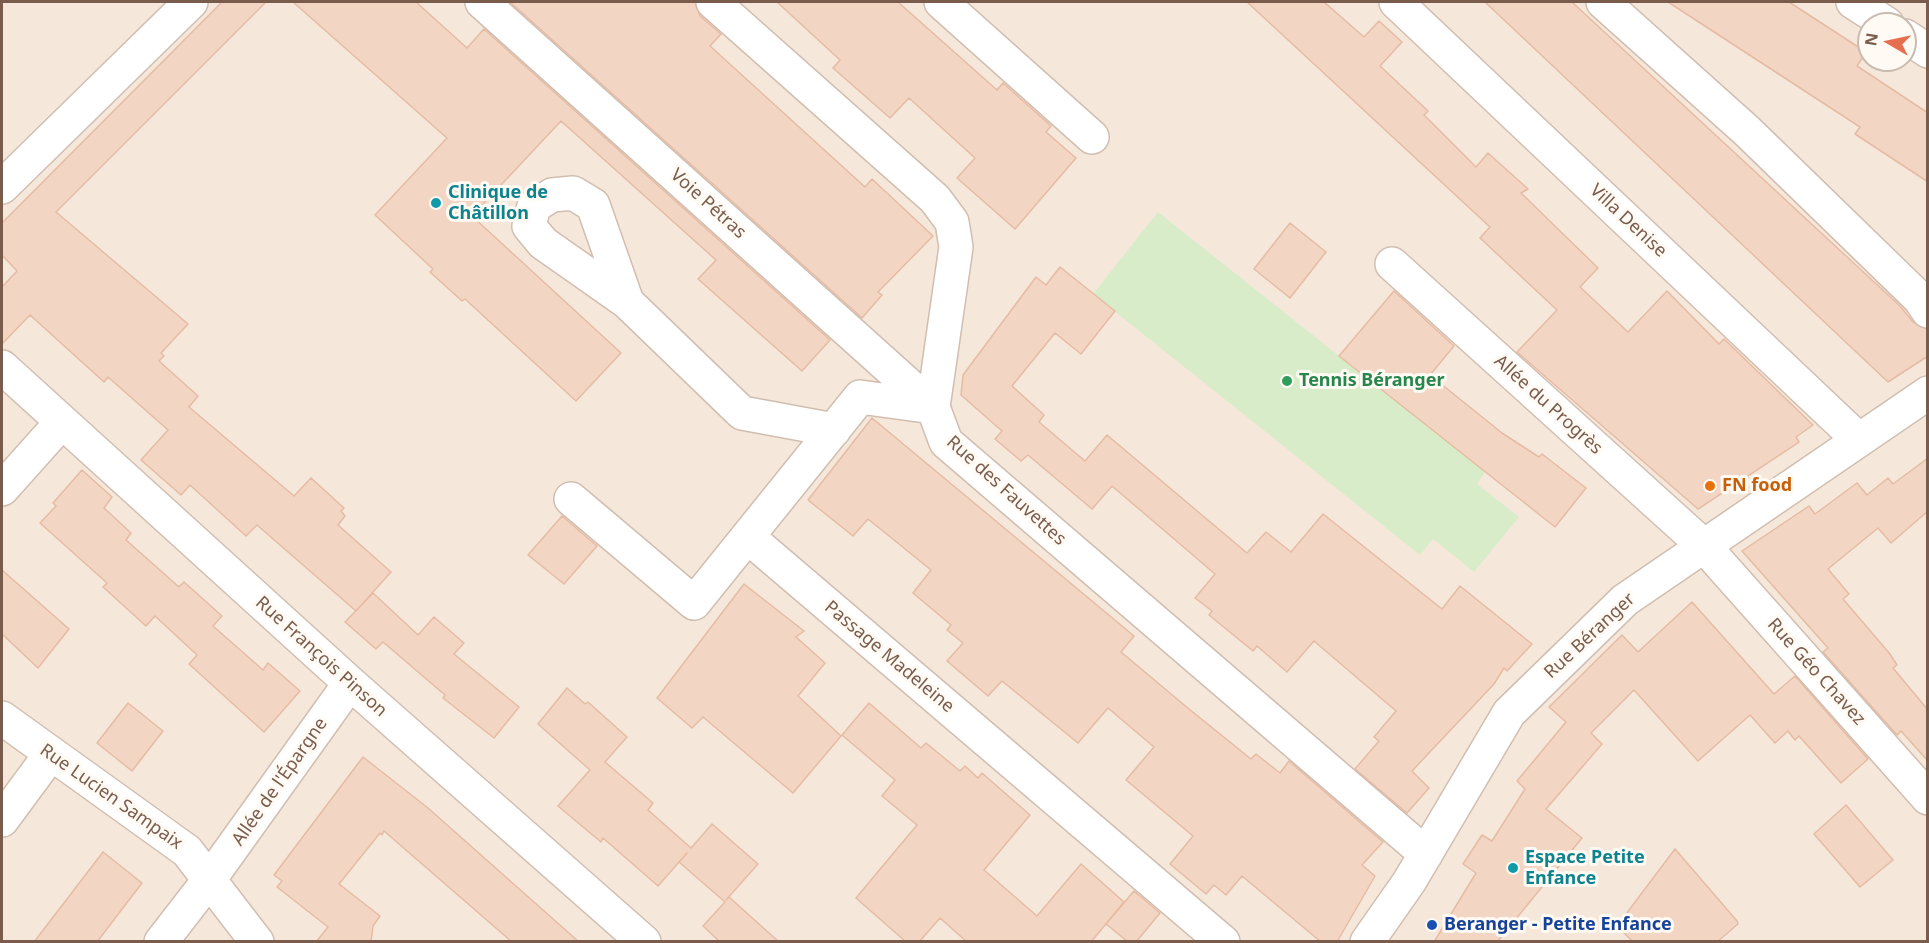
<!DOCTYPE html>
<html>
<head>
<meta charset="utf-8">
<style>
  body { margin:0 }
  #map { position:relative; width:1929px; height:943px; overflow:hidden; background:#fdf6ec; font-family:"Noto Sans",sans-serif }
  canvas { display:block }
  .frame { position:absolute; inset:0; border:3px solid #7a5c4d; pointer-events:none }
  .north { position:absolute; left:1857px; top:12px; width:60px; height:60px; box-sizing:border-box; background:#fffaf3; border:2px solid #cabbb1; border-radius:50%; rotate:279deg; font-size:16px; font-weight:700; line-height:24px; text-align:center; color:#7a5c4d }
  .north::after { content:''; display:block; margin:auto; width:21px; height:27px; background:#e76f51; clip-path:polygon(50% 0,100% 100%,50% 72%,0 100%) }
</style>
</head>
<body>
<div id="map">
<canvas width="1929" height="943"></canvas>
<div class="frame"></div>
<div class="north">N</div>
</div>
<script>
const ctx = document.querySelector('canvas').getContext('2d');
ctx.lineJoin = 'round';
function fill(path, color) { ctx.fillStyle = color; ctx.fill(path, 'evenodd'); }
const toPath = rows => new Path2D(rows.map(r => 'M' + r).join(''));
function stroke(path, color, width, dash) { ctx.strokeStyle = color; ctx.lineWidth = width; ctx.lineCap = dash ? 'butt' : 'round'; ctx.setLineDash(dash || []); ctx.stroke(path); }
function write(font, color, halo, rows, align = 'center') {
  ctx.font = font + ' "Noto Sans",sans-serif'; ctx.lineWidth = 6; ctx.setLineDash([]); ctx.textBaseline = 'middle'; ctx.strokeStyle = halo; ctx.fillStyle = color; for (const [text, x, y, turn = 0] of rows) {
    ctx.save(); ctx.translate(x, y); ctx.rotate((+turn || 0) * Math.PI / 180); ctx.textAlign = isNaN(turn) ? turn : align; if (halo) ctx.strokeText(text, 0, 0); ctx.fillText(text, 0, 0); ctx.restore();
  }
}
fill(toPath([
  [2,2,1927,2,1927,941,2,941],
  [1869,24,1905,24,1905,60,1869,60]
]), '#f5e8da');
fill(toPath([
  [1158,212,1485,472,1477,484,1519,517,1474,572,1433,539,1420,555,1093,294]
]), '#d8ecc9');
const building = toPath([
  [222,2,266,2,56,212,188,324,161,353,164,356,159,361,198,396,189,407,294,496,311,478,344,508,341,511,345,516,338,525,391,572,356,611,257,525,246,536,190,485,181,495,141,460,168,430,108,377,104,382,30,315,2,344,2,287,17,271,2,255,2,223,222,2],
  [293,2,416,2,467,48,484,29,830,340,802,371,698,279,716,260,561,121,472,216,621,353,576,401,465,299,462,301,430,272,433,269,375,215,447,138,293,2],
  [510,2,695,2,700,16,721,34,710,46,865,187,872,179,933,236,878,292,882,295,862,318,510,2],
  [777,2,898,2,997,90,1003,83,1051,126,1046,132,1076,158,1015,229,957,178,975,158,909,98,890,118,833,68,840,60,777,2],
  [1247,2,1324,2,1364,37,1379,21,1402,42,1380,66,1428,111,1424,115,1476,167,1488,153,1528,189,1521,193,1598,268,1580,287,1628,332,1667,291,1719,344,1724,339,1813,425,1796,437,1799,442,1698,509,1517,352,1557,310,1480,238,1490,227,1247,2],
  [1485,2,1572,2,1900,306,1913,322,1928,329,1928,356,1888,382,1485,2],
  [1668,2,1789,2,1866,52,1857,66,1928,113,1928,182,1855,134,1860,127,1668,2],
  [1290,223,1326,252,1290,298,1254,269,1290,223],
  [1060,267,1115,311,1081,354,1055,333,1012,386,1044,415,1039,422,1085,461,1107,435,1247,553,1266,532,1291,552,1323,514,1442,609,1460,586,1532,644,1507,671,1504,668,1494,684,1412,771,1429,788,1407,813,1355,769,1379,741,1374,737,1396,711,1314,641,1287,672,1257,646,1253,651,1209,615,1212,611,1195,598,1215,574,1180,544,1112,486,1092,509,1028,455,1021,461,995,439,1002,431,961,395,963,375,1036,277,1046,285,1060,267],
  [1394,291,1454,346,1430,375,1502,433,1539,457,1542,454,1586,488,1555,527,1339,356,1394,291],
  [872,418,1134,636,1121,652,1189,709,1251,759,1256,754,1280,773,1289,761,1383,842,1362,865,1375,876,1337,942,1321,942,1242,876,1226,895,1214,885,1206,894,1170,864,1193,836,1126,780,1154,747,1108,708,1078,743,1002,681,988,696,947,661,963,643,947,630,951,625,913,593,931,570,868,519,853,536,808,500,872,418],
  [1928,458,1928,511,1891,543,1878,528,1828,569,1849,594,1843,599,1890,654,1897,665,1893,668,1928,710,1928,761,1901,731,1897,735,1823,652,1828,648,1742,551,1809,506,1815,514,1857,483,1867,495,1888,478,1893,484,1928,458],
  [82,470,112,497,104,508,131,533,126,540,179,587,184,582,222,616,213,626,263,670,268,663,300,691,264,732,189,664,197,655,155,616,146,626,103,587,107,583,40,523,56,506,53,503,82,470],
  [562,516,597,546,564,584,528,555,562,516],
  [2,570,69,629,38,668,2,634,2,570],
  [744,584,804,631,796,637,825,663,798,696,841,736,793,793,703,717,692,728,657,698,744,584],
  [373,593,418,635,434,617,464,643,454,654,519,707,494,738,443,698,445,695,383,642,376,649,345,622,373,593],
  [1692,602,1774,694,1795,676,1868,759,1841,783,1799,736,1795,740,1788,731,1775,743,1750,715,1698,761,1634,690,1591,733,1602,744,1546,809,1582,838,1497,942,1434,942,1476,873,1463,864,1482,835,1492,841,1525,789,1517,781,1566,722,1549,707,1622,635,1638,652,1692,602],
  [567,688,585,704,588,702,627,737,605,762,653,803,648,810,691,848,712,824,758,864,726,900,729,897,779,942,720,942,703,926,725,902,679,862,687,853,658,886,603,838,601,842,558,806,590,770,538,724,567,688],
  [128,703,163,731,132,771,97,743,128,703],
  [869,703,921,748,926,743,960,771,965,766,978,778,982,773,1030,815,984,870,1037,916,1081,864,1124,902,1091,942,967,942,940,918,919,942,906,942,856,898,917,825,882,796,895,780,842,735,869,703],
  [363,757,428,808,579,942,512,942,384,831,382,835,380,833,339,884,380,916,373,926,371,942,316,942,328,927,277,887,282,881,274,875,363,757],
  [1846,805,1893,860,1860,887,1814,834,1846,805],
  [1675,849,1737,921,1738,924,1717,942,1633,942,1617,926,1675,849],
  [103,852,142,883,97,942,34,942,103,852],
  [1134,891,1160,913,1136,942,1128,942,1106,924,1134,891]
]);
fill(building, '#f3d5c3');
stroke(building, '#e6bba3', 1.5);
const minor = toPath([
  [482,2,933,407],
  [713,2,935,199,952,222,956,247,933,407,946,442,1426,854],
  [941,2,1092,137],
  [1396,2,1859,440],
  [1603,2,1747,131,1920,299,1928,311],
  [1853,2,1887,24],
  [1905,36,1928,51],
  [2,187,191,2],
  [1392,264,1704,546,1928,798],
  [627,302,543,243,529,226,534,206,552,195,573,193,593,205,627,302,742,413,834,430],
  [2,367,350,683,644,942],
  [2,489,61,423],
  [571,499,694,603,860,397,933,407],
  [748,537,1223,942],
  [2,718,187,851,257,942],
  [2,820,50,755],
  [161,942,209,880,350,683],
  [1367,942,1409,882,1509,713,1625,600,1928,393]
]);
stroke(minor, '#d1beb0', 36);
stroke(minor, '#fff', 33);
for (const [x, y, r, color] of [
  [436,203,6,"#0f9aa8"],
  [1287,381,6,"#2e9e5b"],
  [1710,486,6,"#e8710a"],
  [1513,868,6,"#0f9aa8"],
  [1432,925,6,"#1a4fb4"]
]) { const dot = new Path2D(); dot.arc(x, y, r, 0, 2 * Math.PI); ctx.fillStyle = color; ctx.fill(dot); stroke(dot, '#fffaf3', 2); }
write('bold 18px', '#0d838f', '#fffaf3', [
  ["Clinique de",448,193],
  ["Châtillon",448,214],
  ["Espace Petite",1525,858],
  ["Enfance",1525,879]
], 'left');
write('18px', '#7a5c4d', '#fffaf3', [
  ["Voie Pétras",708,204,42],
  ["Villa Denise",1628,221,43],
  ["Allée du Progrès",1548,405,42],
  ["Rue des Fauvettes",1006,491,42],
  ["Rue Béranger",1590,636,-43],
  ["Rue François Pinson",321,657,42],
  ["Passage Madeleine",889,657,40],
  ["Rue Géo Chavez",1816,672,48],
  ["Allée de l'Épargne",280,782,-55],
  ["Rue Lucien Sampaix",111,797,35]
]);
write('bold 18px', '#27864d', '#fffaf3', [
  ["Tennis Béranger",1299,381]
], 'left');
write('bold 18px', '#c56008', '#fffaf3', [
  ["FN food",1722,486]
], 'left');
write('bold 18px', '#164399', '#fffaf3', [
  ["Beranger - Petite Enfance",1444,925]
], 'left');
</script>
</body>
</html>
